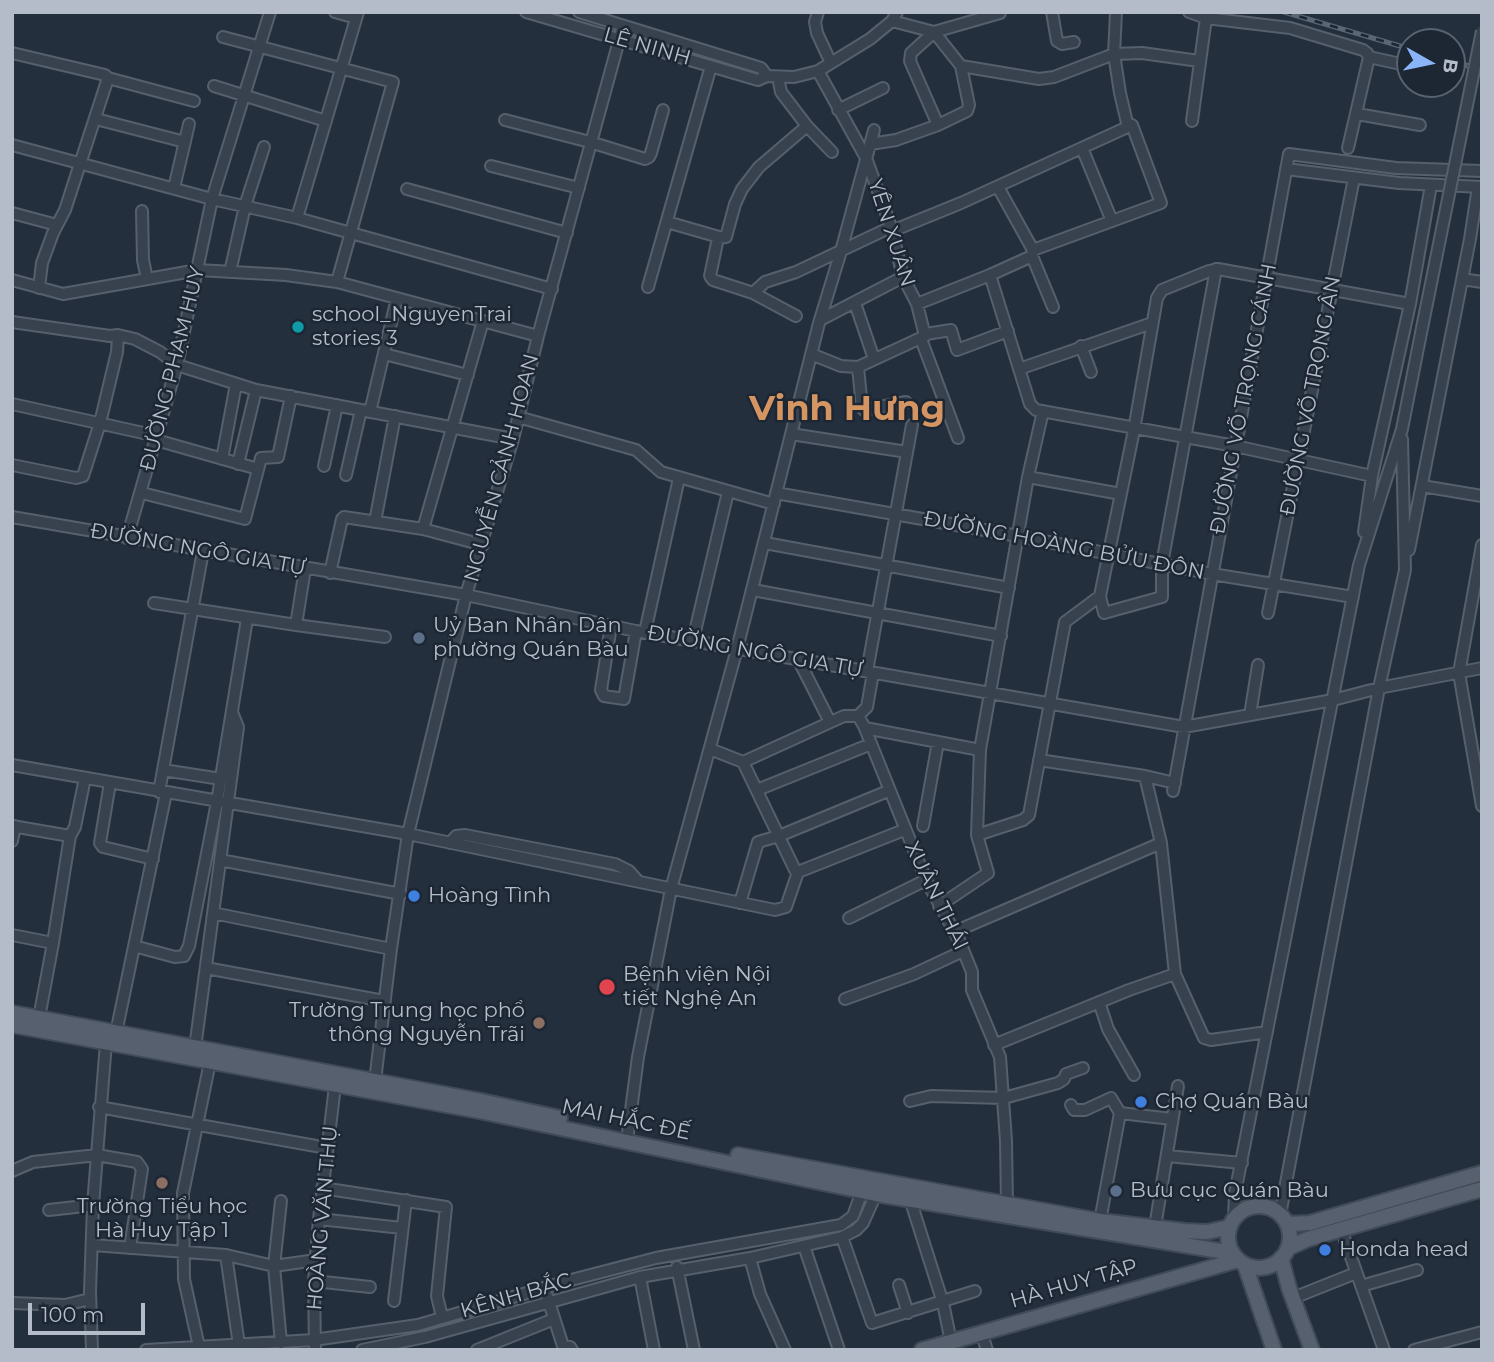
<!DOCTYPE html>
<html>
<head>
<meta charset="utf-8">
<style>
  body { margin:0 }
  #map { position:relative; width:1494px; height:1362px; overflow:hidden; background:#242f3e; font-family:Montserrat,sans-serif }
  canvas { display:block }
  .frame { position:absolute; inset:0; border:14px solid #b4bcc9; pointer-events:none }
  .north { position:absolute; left:1396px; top:28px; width:70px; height:70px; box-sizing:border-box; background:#1d2633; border:2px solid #59626f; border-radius:50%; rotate:99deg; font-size:19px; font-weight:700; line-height:28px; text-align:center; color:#b4bcc9 }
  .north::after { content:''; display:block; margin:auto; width:24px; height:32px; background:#8ab4f8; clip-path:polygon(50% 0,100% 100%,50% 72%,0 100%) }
  .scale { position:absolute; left:28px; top:1303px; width:117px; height:32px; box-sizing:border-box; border:4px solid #b4bcc9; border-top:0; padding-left:9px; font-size:21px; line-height:24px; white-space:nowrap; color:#b4bcc9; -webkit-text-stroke:5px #1d2633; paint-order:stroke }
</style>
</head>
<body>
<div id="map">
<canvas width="1494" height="1362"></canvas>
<div class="frame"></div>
<div class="north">B</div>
<div class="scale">100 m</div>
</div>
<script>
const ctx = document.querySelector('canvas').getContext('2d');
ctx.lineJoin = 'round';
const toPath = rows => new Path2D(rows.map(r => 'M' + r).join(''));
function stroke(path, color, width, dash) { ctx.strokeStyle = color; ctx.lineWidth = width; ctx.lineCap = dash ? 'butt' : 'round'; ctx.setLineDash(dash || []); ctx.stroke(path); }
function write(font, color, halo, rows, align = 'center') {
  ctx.font = font + ' Montserrat,sans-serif'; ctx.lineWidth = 5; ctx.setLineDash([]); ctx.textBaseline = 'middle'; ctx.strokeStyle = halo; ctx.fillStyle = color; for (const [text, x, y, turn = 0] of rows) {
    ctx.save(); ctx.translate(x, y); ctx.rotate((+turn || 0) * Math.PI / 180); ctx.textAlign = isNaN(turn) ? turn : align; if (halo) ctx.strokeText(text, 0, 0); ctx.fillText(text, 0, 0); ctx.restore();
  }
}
const minor = toPath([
  [335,12,356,18],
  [526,12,758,80,767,76,794,77,818,71,870,39,892,21,897,12],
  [579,12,761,68,767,76],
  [818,12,815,22,817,33,831,63],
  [1052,12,1057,41,1062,44,1074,42],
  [1116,12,1114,54,1120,93,1128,127],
  [1189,12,1206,18,1290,28,1363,50,1367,53,1369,57,1348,148],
  [892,21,934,32,961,66,1039,79,1054,77,1114,54,1142,53,1199,61],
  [223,37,393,82,337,282],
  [12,53,105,75,108,78,65,210,53,233,42,263,39,288],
  [1369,57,1410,66],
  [818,71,866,158,891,227,903,277,917,304,990,275,1030,404,1036,410,1235,446,1372,476],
  [778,77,781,92,807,126,832,152],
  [108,78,194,101],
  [214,86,326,121],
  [838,110,883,88],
  [1357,114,1420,125],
  [96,119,185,142],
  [505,120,590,142,645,159,649,157,651,153,663,110],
  [1192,121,1206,18],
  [938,125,910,61,911,53,934,32,1000,13],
  [870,144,896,140,938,125,967,111,969,105,961,66],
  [12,145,212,199,297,218,552,289],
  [1082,148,1112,221],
  [491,166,579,188],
  [1286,169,1399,183,1482,187],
  [998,187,1033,250],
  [174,188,189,124],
  [407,189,567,233],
  [142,211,143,260,147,279],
  [12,213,57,225],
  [297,218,358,12],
  [667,222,719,237],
  [892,231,961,203,1132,125,1161,203,1033,250,1032,256,990,275],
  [1032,256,1053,307],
  [1216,269,1162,564,1162,597,1104,613,1100,596,1134,430,1157,298,1162,290,1209,271,1214,270,1216,269,1218,269,1410,304],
  [230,272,245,206,264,147],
  [1462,279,1482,282],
  [12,280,63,294,198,270,286,275,337,282,538,336],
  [648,287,711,66],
  [753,293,765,282,796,272,891,227],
  [855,303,874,359],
  [796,316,753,293,713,280,710,276,718,238,726,237,735,204,742,189,759,167,807,126],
  [820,320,903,277],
  [12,322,110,336,118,335,117,352,100,423,83,476,76,478,12,465],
  [926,334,951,330,957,350,1008,331],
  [118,335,135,339,160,352,177,365,256,390,513,439],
  [921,339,958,438],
  [1081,346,1091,372],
  [384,354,468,375],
  [811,354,841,366,858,367],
  [1019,369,1152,323],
  [906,402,864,410,862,408,858,367,925,336,917,304],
  [12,404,157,436],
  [370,412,397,298],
  [518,417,636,450,661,472,774,504],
  [791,434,907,452],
  [156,440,258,469],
  [222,459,236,384],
  [238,464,256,390],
  [324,466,337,405],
  [346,475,361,410],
  [1028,477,1121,494],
  [1422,486,1482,496],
  [142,493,245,519,261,458,278,457,291,396],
  [776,493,1018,536,1212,574,1353,597],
  [12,517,466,595,636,631,1184,727,1333,700,1379,688,1482,668],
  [375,522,395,416],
  [423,529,483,321],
  [1364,532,1372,476,1410,304,1431,185],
  [127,538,177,365,212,199,270,12],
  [765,543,1009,588],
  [1482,545,1459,673,1482,806],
  [1409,550,1470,239,1478,187],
  [330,573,342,519,344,517,423,529,483,545],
  [753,590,1001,636],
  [154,603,296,625,305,569],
  [1268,613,1354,178],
  [296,625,385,637],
  [611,626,601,690,604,696,624,699,636,631],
  [645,632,679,478],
  [693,640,728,492],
  [798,659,830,722],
  [867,671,912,425],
  [1250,715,1258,665],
  [858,716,867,707,873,673],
  [865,728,980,750],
  [710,749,743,762,795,870,798,872,904,830],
  [1039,760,1145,776,1175,783],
  [743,762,844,716,858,716,864,726,926,880,959,940,972,972,972,990,1000,1057,1006,1141,1007,1204],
  [12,765,408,834,775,910,786,907,798,872],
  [163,770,221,779],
  [1145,776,1161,843,1175,974,1204,1038,1211,1040,1267,1032],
  [110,783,100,843,103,847,153,859],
  [757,790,871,744],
  [1173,791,1289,154,1396,168,1482,171],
  [159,792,203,551],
  [12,826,70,836],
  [923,826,938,742],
  [977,835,1023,820,1029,815,1065,622,1100,596],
  [12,841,15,826],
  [450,843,456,836,465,835,615,864,629,871,637,880],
  [220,860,401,894],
  [740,903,758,842,779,836,888,791],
  [939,906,988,873,977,835,980,750,1028,477,1043,411],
  [213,913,391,949],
  [849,918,926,880],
  [954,932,1161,843],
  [12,935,53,943,70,836,75,827,85,778],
  [134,946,175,957,184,956,189,946,217,802,247,619],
  [206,968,384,1001],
  [845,999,914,974,963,951],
  [1099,1002,1108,1029,1134,1075],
  [39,1018,53,943],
  [116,1033,166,793],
  [994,1045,1129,990,1175,974],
  [195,1048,238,727,232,712],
  [375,1081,391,949,408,834,466,595,513,439,538,336,623,26],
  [910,1101,931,1096,1004,1098,1058,1083,1064,1079,1066,1074,1083,1068],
  [1071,1105,1074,1110,1085,1110,1111,1098,1120,1113],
  [99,1107,327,1148],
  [628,1133,638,1057,671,889,737,649,819,323,841,251,874,130],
  [1167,1156,1242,1163],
  [12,1171,33,1162,97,1155,137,1162,142,1169,130,1248],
  [322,1188,446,1207,437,1296,442,1317],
  [910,1199,943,1303,951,1342],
  [49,1210,93,1205],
  [1280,1215,1379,688,1405,570,1402,439],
  [319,1219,402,1228],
  [1234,1219,1235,1193,1359,565,1402,429,1422,328],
  [1100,1221,1120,1113,1172,1119],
  [1155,1227,1178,1086],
  [1341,1229,1384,1350],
  [842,1237,872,1323,975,1291],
  [93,1245,226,1255,274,1266,316,1260],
  [804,1246,839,1350],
  [226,1255,239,1345],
  [750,1258,760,1294,785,1350],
  [677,1267,694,1350],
  [640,1277,654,1350],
  [314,1281,370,1287],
  [899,1285,908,1313],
  [1361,1286,1417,1270],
  [547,1296,563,1346,570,1347,572,1350],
  [1293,1298,1356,1273],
  [394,1301,406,1200],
  [12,1303,65,1305,90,1299],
  [981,1332,987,1350],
  [281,1343,274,1266,281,1201],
  [199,1347,184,1279,183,1193,210,1062],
  [92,1350,90,1291,93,1205,106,1043],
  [146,1350,314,1340,418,1325,571,1280,656,1258,841,1225,853,1216,862,1191],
  [315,1350,314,1281,319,1219,335,1086],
  [362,1350,425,1337,640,1277,750,1258,842,1237,856,1230,863,1223,876,1194],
  [477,1350,554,1319],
  [1414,1350,1482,1332]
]);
const major = toPath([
  [12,1013,481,1101,560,1118],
  [12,1025,479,1111,876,1194,1232,1253],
  [738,1155,1100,1221,1185,1231,1207,1232,1230,1227],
  '1228 1237a31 31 0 1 1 62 0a31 31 0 1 1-62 0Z',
  [1287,1224,1310,1223,1482,1173],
  [1288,1248,1308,1239,1482,1189],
  [1281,1258,1289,1288,1312,1350],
  [1245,1265,1274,1350],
  [922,1350,1238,1260]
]);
stroke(minor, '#565f6c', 14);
stroke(major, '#414a57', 18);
stroke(minor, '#38414e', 10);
stroke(major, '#56606e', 14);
const rail = toPath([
  [1284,12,1410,49],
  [1452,61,1482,70]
]);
stroke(rail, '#5a6575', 5);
stroke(rail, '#1d2633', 2.5, [8]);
const minorBridge = toPath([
  [1422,328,1482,31]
]);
stroke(minorBridge, '#565f6c', 14, []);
stroke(minorBridge, '#38414e', 10);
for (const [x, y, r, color] of [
  [298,327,7,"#0f9aa8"],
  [419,638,7,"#5c6f8a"],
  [414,896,7,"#3f7fe0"],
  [607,987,9,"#e0444e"],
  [539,1023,7,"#8d6e63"],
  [1141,1102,7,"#3f7fe0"],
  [162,1183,7,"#8d6e63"],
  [1116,1191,7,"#5c6f8a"],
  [1325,1250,7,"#3f7fe0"]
]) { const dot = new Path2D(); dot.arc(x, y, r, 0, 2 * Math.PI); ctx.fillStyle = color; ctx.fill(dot); stroke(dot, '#1d2633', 2.5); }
write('21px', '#b4bcc9', '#1d2633', [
  ["LÊ NINH",647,47,16],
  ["YÊN XUÂN",891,233,72],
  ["ĐƯỜNG PHẠM HUY",173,369,-76],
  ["ĐƯỜNG VÕ TRỌNG ÂN",1311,396,-79],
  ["ĐƯỜNG VÕ TRỌNG CÁNH",1244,399,-79],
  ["NGUYỄN CẢNH HOAN",502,468,-75],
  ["ĐƯỜNG HOÀNG BỬU ĐÔN",1064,546,11],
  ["ĐƯỜNG NGÔ GIA TỰ",198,550,10],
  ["ĐƯỜNG NGÔ GIA TỰ",755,652,10],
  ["XUÂN THÁI",936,896,64],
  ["MAI HẮC ĐẾ",626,1120,12],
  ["HOÀNG VĂN THỤ",323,1218,-85],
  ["HÀ HUY TẬP",1074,1284,-16],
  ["KÊNH BẮC",516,1296,-16]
]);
write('21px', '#b4bcc9', '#1d2633', [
  ["school_NguyenTrai",312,315],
  ["stories 3",312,339],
  ["Uỷ Ban Nhân Dân",433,626],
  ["phường Quán Bàu",433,650],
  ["Hoàng Tình",428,896],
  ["Bệnh viện Nội",623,975],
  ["tiết Nghệ An",623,999],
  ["Trường Trung học phổ",525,1011,"right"],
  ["thông Nguyễn Trãi",525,1035,"right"],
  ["Chợ Quán Bàu",1155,1102],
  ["Bưu cục Quán Bàu",1130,1191],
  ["Trường Tiểu học",162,1207,"center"],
  ["Hà Huy Tập 1",162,1231,"center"],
  ["Honda head",1339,1250]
], 'left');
write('bold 35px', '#d59563', '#1d2633', [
  ["Vinh Hưng",847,410]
]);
</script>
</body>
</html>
